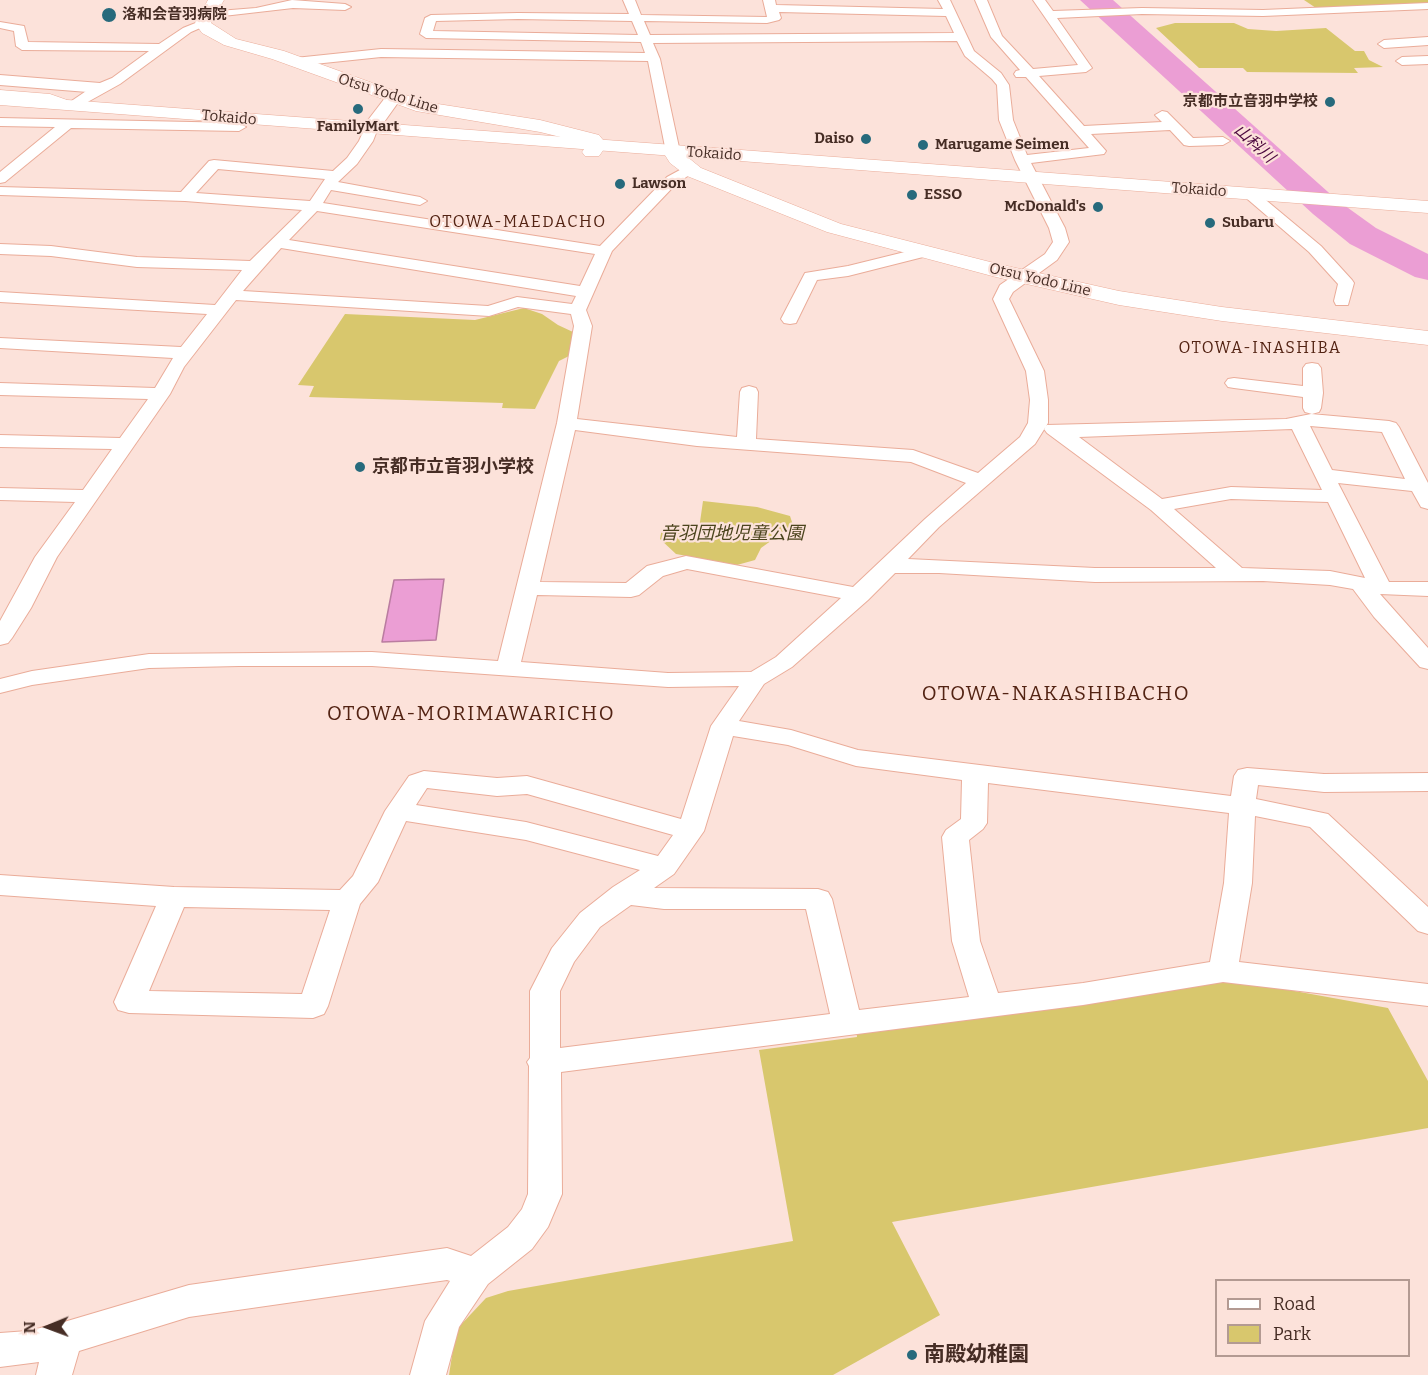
<!DOCTYPE html>
<html>
<head>
<meta charset="utf-8">
<style>
  body { margin:0 }
  #map { position:relative; width:1428px; height:1375px; overflow:hidden; background:#fce2da; font-family:Bitter,serif }
  canvas { display:block }
  .legend { position:absolute; left:1215px; top:1279px; width:195px; height:78px; box-sizing:border-box; background:#fce2da; border:2px solid #b39a92; margin:0; padding:8px 10px; list-style:none; font-size:18px; color:#462d25 }
  .legend li { display:flex; align-items:center; gap:12px; height:30px }
  .legend b { width:30px; border:2px solid #b39a92 }
  .north { position:absolute; left:18px; top:1297px; width:60px; height:60px; -webkit-text-stroke:4px #fce2da; paint-order:stroke; rotate:269deg; font-size:16px; font-weight:700; line-height:24px; text-align:center; color:#462d25 }
  .north::after { content:''; display:block; margin:auto; width:21px; height:27px; background:#462d25; clip-path:polygon(50% 0,100% 100%,50% 72%,0 100%) }
</style>
</head>
<body>
<div id="map">
<canvas width="1428" height="1375"></canvas>
<ul class="legend">
<li><b style="height:8px;background:#fff"></b>Road</li>
<li><b style="height:16px;background:#d8c76d"></b>Park</li>
</ul>
<div class="north">N</div>
</div>
<script>
const ctx = document.querySelector('canvas').getContext('2d');
ctx.lineJoin = 'round';
function fill(path, color) { ctx.fillStyle = color; ctx.fill(path, 'evenodd'); }
const toPath = rows => new Path2D(rows.map(r => 'M' + r).join(''));
function stroke(path, color, width, dash) { ctx.strokeStyle = color; ctx.lineWidth = width; ctx.lineCap = dash ? 'butt' : 'round'; ctx.setLineDash(dash || []); ctx.stroke(path); }
function write(font, color, halo, rows, align = 'center') {
  ctx.font = font + ' Bitter,"Noto Sans JP",serif'; ctx.lineWidth = 4.5; ctx.setLineDash([]); ctx.textBaseline = 'middle'; ctx.strokeStyle = halo; ctx.fillStyle = color; for (const [text, x, y, turn = 0] of rows) {
    ctx.save(); ctx.translate(x, y); ctx.rotate((+turn || 0) * Math.PI / 180); ctx.textAlign = isNaN(turn) ? turn : align; if (halo) ctx.strokeText(text, 0, 0); ctx.fillText(text, 0, 0); ctx.restore();
  }
}
fill(toPath([
  [1304,0,1428,0,1428,3,1316,8],
  [1175,23,1234,23,1248,29,1276,31,1326,28,1355,51,1364,51,1369,60,1383,67,1354,68,1358,73,1247,72,1243,68,1199,68,1156,28],
  [524,308,542,314,558,325,573,332,571,355,559,361,535,409,502,408,503,403,309,397,314,386,298,385,345,314,475,320],
  [703,501,757,507,790,516,793,525,761,548,755,560,737,565,676,554,660,539,662,528,699,529],
  [1223,978,1388,1008,1428,1081,1428,1128,892,1222,940,1315,833,1375,449,1375,456,1330,486,1298,508,1291,793,1241,759,1050,857,1037,856,1028]
]), '#d8c76d');
const water = toPath([
  [444,579,436,640,382,642,394,580,444,579]
]);
fill(water, '#eb9ed4');
stroke(water, '#ba7ca0', 1.5);
fill(toPath([
  [1080,0,1113,0,1337,200,1376,228,1428,254,1428,280,1415,277,1350,244,1313,214,1080,0]
]), '#eb9ed4');
const minor = toPath([
  [292,0,345,4,351,7,345,10,293,8,206,18,200,15,206,12,256,8,292,0],
  [623,0,635,0,641,15,767,17,763,0,775,0,776,5,943,9,938,0,950,0,974,51,1001,73,1009,85,1013,120,1027,155,1089,148,1026,77,1016,77,1014,74,1016,71,1020,70,991,37,975,0,987,0,1002,36,1033,69,1078,65,1033,0,1045,0,1053,11,1142,8,1263,10,1428,3,1428,9,1263,16,1142,14,1057,18,1092,68,1086,72,1039,76,1084,126,1162,122,1155,115,1162,111,1167,112,1193,138,1223,137,1230,141,1223,145,1189,146,1184,145,1170,130,1091,134,1106,151,1104,154,1031,163,1065,228,1069,242,1057,260,1013,292,1009,299,1044,371,1048,400,1048,423,1035,444,939,527,908,559,1095,568,1216,568,1151,510,1047,433,1044,429,1047,425,1286,419,1311,414,1389,421,1396,423,1399,427,1428,483,1428,509,1421,507,1412,491,1338,483,1389,582,1428,582,1428,596,1380,594,1428,648,1428,669,1420,667,1374,617,1353,589,1330,585,1263,581,1095,582,939,573,895,573,868,600,792,667,764,684,739,721,791,730,858,750,1231,796,1234,776,1238,770,1247,768,1324,774,1428,773,1428,791,1324,792,1258,785,1256,799,1328,814,1428,907,1428,934,1418,931,1310,827,1255,816,1252,883,1239,962,1428,984,1428,1006,1223,982,1083,1005,561,1072,562,1194,548,1227,532,1249,488,1284,459,1327,446,1375,410,1375,425,1321,450,1281,447,1280,189,1317,79,1351,72,1375,36,1375,39,1362,0,1367,0,1333,28,1331,64,1322,189,1285,447,1248,471,1256,508,1227,522,1209,528,1194,529,1066,527,1062,530,1058,530,991,552,948,580,913,613,887,640,870,526,840,406,821,378,882,360,904,328,1006,324,1014,313,1018,129,1013,118,1010,114,1002,156,906,0,895,0,875,174,887,340,890,353,876,385,811,409,776,424,771,497,778,527,776,681,819,711,726,739,686,668,687,372,666,239,666,149,668,32,685,0,693,0,679,32,671,149,654,372,652,498,661,557,423,574,326,571,314,518,307,489,316,236,300,184,367,170,394,57,557,31,608,12,638,8,643,0,645,0,621,35,557,75,502,0,500,0,488,83,490,112,449,0,447,0,435,120,438,148,399,0,395,0,383,155,388,173,358,0,348,0,338,181,347,207,314,0,302,0,292,215,305,242,270,137,267,51,256,0,254,0,244,51,246,137,257,250,261,302,210,185,201,0,195,0,187,181,192,209,161,214,160,333,171,347,158,359,141,366,125,371,124,378,128,373,141,357,164,338,182,420,197,427,201,420,205,331,190,323,203,600,246,667,177,689,165,696,169,694,172,677,183,612,251,586,310,592,326,577,419,737,437,740,392,742,388,749,386,756,388,758,392,756,439,913,450,978,473,1020,437,1028,423,1030,400,1026,371,993,299,1000,285,1045,254,1053,242,1049,228,1015,160,999,120,997,85,992,79,965,56,957,41,653,43,660,59,680,152,673,156,666,152,648,61,381,57,295,66,289,62,295,58,381,49,645,53,641,42,426,38,420,34,425,18,431,15,518,13,629,14,623,0],
  [779,12,946,16,954,33,650,35,644,21,767,23,779,20,781,18,779,12],
  [518,19,632,21,638,35,433,31,436,21,518,19],
  [218,169,325,179,310,201,196,193,218,169],
  [317,211,595,254,580,286,289,240,317,211],
  [281,248,576,296,572,304,517,297,488,306,243,291,281,248],
  [1310,426,1382,432,1405,479,1332,470,1310,426],
  [1292,429,1322,490,1231,487,1162,499,1079,437,1292,429],
  [575,430,697,446,911,462,966,483,925,519,853,587,686,556,647,566,626,583,540,582,575,430],
  [1231,499,1328,502,1365,578,1330,571,1242,568,1174,509,1231,499],
  [687,569,841,598,776,657,751,672,668,673,521,662,537,595,631,597,639,595,663,576,687,569],
  [733,736,788,745,856,766,962,780,961,819,946,830,942,837,952,941,969,997,859,1010,832,899,828,892,818,889,654,888,674,874,704,831,733,736],
  [988,783,1229,813,1224,883,1210,962,1083,983,998,993,980,941,969,840,983,829,987,823,988,783],
  [427,788,497,796,527,794,673,835,658,856,526,822,416,805,427,788],
  [631,905,664,909,806,909,830,1014,560,1048,560,991,574,962,600,927,631,905],
  [184,907,330,910,302,994,149,991,184,907],
  [203,20,209,23,207,25,191,32,120,84,75,109,68,105,70,102,95,85,112,78,149,51,22,50,16,46,14,31,0,28,0,22,24,26,28,42,159,44,183,28,203,20],
  [1428,37,1428,45,1384,48,1378,44,1384,40,1428,37],
  [1428,56,1428,64,1402,65,1396,61,1402,57,1428,56],
  [0,118,239,123,246,127,239,131,71,128,5,182,0,183,0,172,55,127,0,126,0,118],
  [1250,190,1255,191,1321,246,1352,280,1354,283,1348,305,1336,305,1334,301,1338,284,1309,252,1245,197,1243,194,1250,190],
  [925,247,933,252,931,255,848,276,817,280,796,323,790,324,784,323,781,319,805,273,848,266,925,247],
  [1312,363,1318,364,1321,368,1323,393,1321,408,1319,412,1312,414,1305,412,1303,408,1303,397,1234,388,1228,387,1225,383,1228,379,1234,378,1303,386,1303,368,1306,364,1312,363]
]);
const tertiary = toPath([
  [0,75,100,83,108,88,100,93,0,85,0,75],
  [394,92,402,97,377,132,365,132,363,128,365,124,388,94,394,92]
]);
const primary = toPath([
  [208,0,224,0,211,23,236,39,284,51,425,102,540,120,599,135,607,145,599,156,585,156,582,152,587,145,585,143,540,132,416,111,272,59,224,45,202,33,195,23,208,0],
  [673,146,680,148,685,155,701,168,841,224,998,264,1119,291,1222,307,1428,331,1428,345,1222,321,1119,305,996,277,827,232,687,176,670,163,663,152,666,148,673,146]
]);
const trunk = toPath([
  [0,95,1428,201,1428,213,0,105,0,95]
]);
const motorway = toPath([
  [0,90,50,94,67,100,70,104,67,108,61,109,46,104,0,100,0,90]
]);
stroke(minor, '#eaac99', 2);
stroke(tertiary, '#eaac99', 2);
stroke(primary, '#eaac99', 1);
stroke(trunk, '#eaac99', 1);
stroke(motorway, '#eaac99', 1);
fill(minor, '#fff');
fill(tertiary, '#fff');
fill(primary, '#fff');
fill(trunk, '#fff');
fill(motorway, '#fff');
for (const [x, y, r, color] of [
  [109,15,8,"#276a7c"],
  [1330,102,6,"#276a7c"],
  [358,109,6,"#276a7c"],
  [866,139,6,"#276a7c"],
  [923,145,6,"#276a7c"],
  [620,184,6,"#276a7c"],
  [912,195,6,"#276a7c"],
  [1098,207,6,"#276a7c"],
  [1210,223,6,"#276a7c"],
  [360,467,6,"#276a7c"],
  [912,1355,6,"#276a7c"]
]) { const dot = new Path2D(); dot.arc(x, y, r, 0, 2 * Math.PI); ctx.fillStyle = color; ctx.fill(dot); stroke(dot, '#fce2da', 2); }
write('bold 15px', '#462d25', '#fce2da', [
  ["洛和会音羽病院",122,15],
  ["京都市立音羽中学校",1318,102,"right"],
  ["FamilyMart",358,127,"center"],
  ["Daiso",854,139,"right"],
  ["Marugame Seimen",935,145],
  ["Lawson",632,184],
  ["ESSO",924,195],
  ["McDonald's",1086,207,"right"],
  ["Subaru",1222,223]
], 'left');
write('15px', '#462d25', '#fce2da', [
  ["Otsu Yodo Line",388,94,17],
  ["Tokaido",229,118,5],
  ["Tokaido",714,154,4],
  ["Tokaido",1199,190,4],
  ["Otsu Yodo Line",1040,280,13]
]);
write('italic 16px', '#4d093f', '#fce2da', [
  ["山科川",1254,144,42]
]);
ctx.letterSpacing = '1.5px';
write('16px', '#532313', '#fce2da', [
  ["OTOWA-MAEDACHO",518,223],
  ["OTOWA-INASHIBA",1260,349]
]);
ctx.letterSpacing = '0px';
write('bold 18px', '#462d25', '#fce2da', [
  ["京都市立音羽小学校",372,467]
], 'left');
write('italic 18px', '#4b441d', '#fce2da', [
  ["音羽団地児童公園",732,534]
]);
ctx.letterSpacing = '1.5px';
write('20px', '#532313', '#fce2da', [
  ["OTOWA-NAKASHIBACHO",1056,694],
  ["OTOWA-MORIMAWARICHO",471,714]
]);
ctx.letterSpacing = '0px';
write('bold 21px', '#462d25', '#fce2da', [
  ["南殿幼稚園",924,1355]
], 'left');
</script>
</body>
</html>
